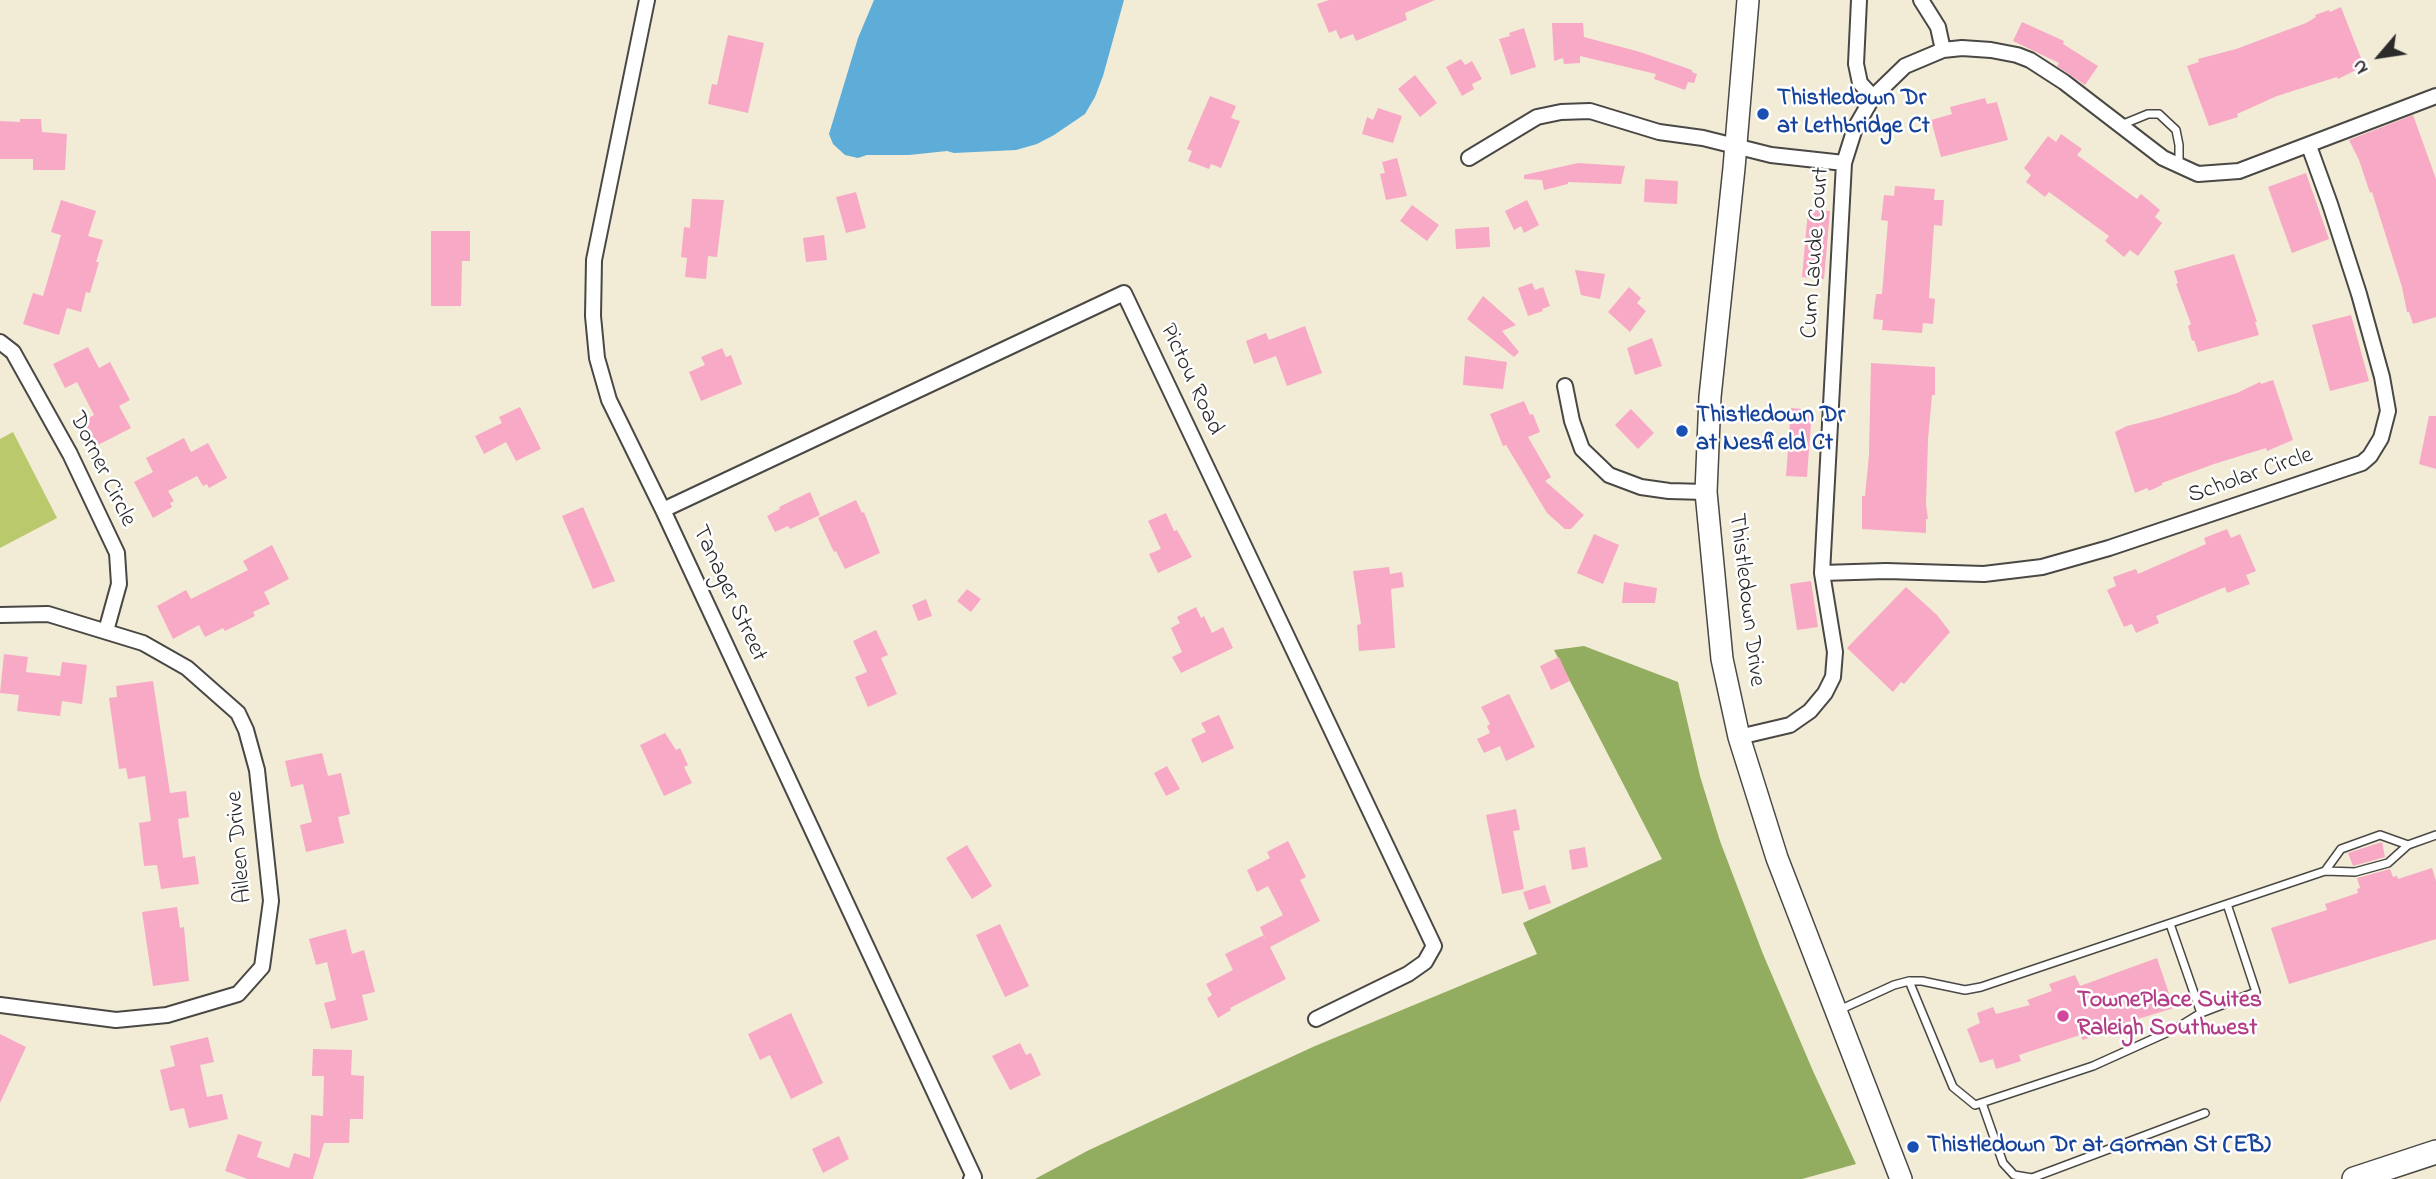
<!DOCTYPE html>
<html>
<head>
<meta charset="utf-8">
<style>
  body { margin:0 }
  #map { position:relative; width:2436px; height:1179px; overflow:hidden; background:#f2ecd7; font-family:"Indie Flower",sans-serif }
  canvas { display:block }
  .north { position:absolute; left:2345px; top:21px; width:70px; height:70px; -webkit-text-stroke:5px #fff; paint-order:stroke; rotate:241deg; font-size:19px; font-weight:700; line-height:28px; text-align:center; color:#2b2b2b }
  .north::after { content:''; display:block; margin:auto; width:24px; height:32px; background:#2b2b2b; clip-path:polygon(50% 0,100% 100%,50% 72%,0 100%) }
</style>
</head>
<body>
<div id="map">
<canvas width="2436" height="1179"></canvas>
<div class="north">N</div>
</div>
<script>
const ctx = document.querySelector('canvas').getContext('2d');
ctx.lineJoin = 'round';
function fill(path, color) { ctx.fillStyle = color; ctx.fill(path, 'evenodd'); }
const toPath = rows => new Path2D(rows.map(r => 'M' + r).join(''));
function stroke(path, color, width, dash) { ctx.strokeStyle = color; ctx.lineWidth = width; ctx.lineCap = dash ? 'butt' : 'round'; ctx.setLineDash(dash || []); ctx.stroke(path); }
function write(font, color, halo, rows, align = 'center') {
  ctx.font = font + ' "Indie Flower",sans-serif'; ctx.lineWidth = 5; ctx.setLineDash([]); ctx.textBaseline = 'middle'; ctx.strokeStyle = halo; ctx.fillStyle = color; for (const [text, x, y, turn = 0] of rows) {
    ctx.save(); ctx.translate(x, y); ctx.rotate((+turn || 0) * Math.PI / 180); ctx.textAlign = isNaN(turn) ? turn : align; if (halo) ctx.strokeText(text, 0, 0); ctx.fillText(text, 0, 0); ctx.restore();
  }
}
fill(toPath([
  [13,432,57,518,0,548,0,439]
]), '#b9c96c');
fill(toPath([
  [1584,646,1678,682,1700,776,1720,841,1763,954,1813,1071,1856,1164,1802,1179,1035,1179,1089,1150,1315,1046,1537,954,1523,923,1662,859,1554,650]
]), '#92ad60');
fill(toPath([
  [874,0,1124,0,1103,76,1095,97,1085,114,1054,135,1037,144,1016,150,954,153,947,151,909,155,867,155,858,158,845,155,833,144,829,134,858,38]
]), '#5eadd8');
fill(toPath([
  [1329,0,1435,0,1405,13,1407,20,1356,41,1353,34,1340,39,1336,30,1329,33,1317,4],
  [2341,7,2364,66,2338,79,2337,77,2277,96,2237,114,2238,117,2209,126,2187,66,2199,62,2198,59,2236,49,2306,23,2316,17,2315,15,2329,10,2330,12],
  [2022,22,2064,41,2063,44,2098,66,2085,85,2057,66,2059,63,2013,41],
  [1552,23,1583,23,1584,37,1640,52,1692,70,1692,72,1697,74,1694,83,1688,82,1685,90,1654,79,1656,74,1580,56,1580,63,1564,64,1563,58,1554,61],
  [1524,28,1536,67,1511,75,1499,39,1510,36,1509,33],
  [728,35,764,43,748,113,708,104,712,84,717,85],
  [1461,59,1465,65,1472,61,1482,79,1472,84,1474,89,1462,96,1446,67],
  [1415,75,1437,103,1420,117,1398,89],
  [1210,96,1236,106,1231,118,1240,121,1221,168,1211,164,1209,169,1188,161,1192,151,1187,149],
  [1985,98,1987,104,1997,102,2008,140,1941,157,1931,120,1952,114,1950,107],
  [1378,108,1402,116,1393,143,1362,134,1367,117,1373,120],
  [2413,115,2436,179,2436,317,2413,324,2409,312,2407,312,2402,287,2372,192,2370,193,2359,160,2349,140],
  [20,119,41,119,42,132,67,134,65,170,33,170,33,159,0,159,0,121,20,122],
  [2061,134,2082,149,2077,155,2137,199,2141,194,2160,210,2155,217,2162,223,2138,256,2130,250,2124,257,2105,241,2109,236,2049,192,2045,197,2026,182,2031,175,2024,168,2048,136,2056,142],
  [1397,158,1407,196,1386,200,1380,174,1385,173,1382,162],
  [1578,163,1625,166,1621,184,1568,182,1568,184,1544,190,1542,180,1524,179,1524,175],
  [2306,173,2329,239,2292,253,2268,187],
  [1645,179,1678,181,1677,204,1644,202],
  [1895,186,1935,189,1934,200,1944,200,1942,226,1934,225,1929,298,1935,299,1933,324,1923,323,1922,333,1882,330,1883,320,1873,319,1876,294,1882,294,1888,221,1881,220,1884,195,1894,196],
  [856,192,866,228,846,233,836,197],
  [692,199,724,200,717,257,708,256,706,279,685,277,687,258,681,257,684,227,690,228],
  [61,200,96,211,88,236,103,240,96,262,99,262,90,293,86,292,81,312,67,308,59,335,23,324,33,293,43,296,61,235,51,232],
  [1527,200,1539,225,1524,233,1521,226,1514,230,1505,211],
  [1412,205,1439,225,1427,241,1400,221],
  [1808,210,1830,211,1824,279,1802,277],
  [1489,227,1490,247,1456,249,1455,229],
  [431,231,470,231,470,261,462,261,461,306,431,306],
  [824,235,827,260,806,262,803,238],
  [2234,254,2257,322,2255,322,2259,335,2198,352,2194,340,2192,341,2188,326,2191,324,2176,284,2178,283,2174,271],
  [1575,270,1605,274,1600,299,1581,295],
  [1532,283,1535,290,1543,287,1550,306,1542,309,1543,311,1528,316,1518,288],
  [1629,287,1641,298,1637,303,1646,311,1630,332,1608,312],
  [1483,296,1516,325,1502,331,1519,352,1514,357,1467,319],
  [2351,315,2369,381,2330,391,2312,325],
  [1305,326,1322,373,1287,386,1276,356,1254,364,1246,341,1266,333,1269,340],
  [1652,338,1662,366,1635,375,1627,348],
  [88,347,99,368,110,362,130,400,119,406,131,428,96,446,83,421,94,415,77,382,65,388,53,364],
  [722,348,726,357,731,355,742,384,701,401,689,372,705,365,701,357],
  [1465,356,1507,362,1503,389,1463,385],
  [1871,363,1935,367,1935,395,1932,395,1928,440,1926,504,1928,519,1926,519,1926,533,1862,529,1862,496,1865,496,1869,455],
  [2273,380,2293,440,2267,451,2266,448,2214,464,2162,483,2162,485,2149,491,2147,488,2135,493,2115,432,2127,426,2159,418,2237,393,2260,382,2261,384],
  [1524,401,1530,415,1533,414,1540,432,1528,437,1551,477,1545,481,1584,515,1571,529,1565,529,1547,513,1506,445,1503,446,1490,414],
  [520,407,541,449,516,461,506,442,484,454,475,436,502,423,499,417],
  [1791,408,1812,410,1807,477,1786,476],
  [1631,409,1654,433,1638,449,1615,425],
  [2429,416,2436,416,2436,469,2419,464],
  [184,438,191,452,208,443,227,478,209,488,207,484,203,486,197,476,168,491,174,501,170,503,172,507,153,518,134,482,153,472,146,458],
  [810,492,820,515,790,529,788,526,775,532,767,516,780,509,779,507],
  [856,500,862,513,864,512,880,553,845,569,836,551,834,552,818,518],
  [583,507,615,581,593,589,562,516],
  [1166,513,1174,531,1177,530,1192,557,1158,573,1149,554,1161,549,1148,521],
  [2227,529,2231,538,2240,534,2256,571,2246,575,2250,584,2227,593,2225,587,2156,616,2159,623,2136,633,2132,624,2124,627,2107,590,2116,586,2113,577,2136,569,2138,574,2206,544,2204,538],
  [1594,534,1619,545,1603,584,1577,573],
  [272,545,289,579,264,592,270,604,253,612,255,616,225,631,223,628,205,637,199,625,173,639,157,606,186,590,191,599,248,570,243,561],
  [1389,567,1390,574,1402,572,1404,587,1391,589,1395,648,1359,651,1357,625,1361,624,1353,571],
  [1811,581,1818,627,1797,630,1790,584],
  [1624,582,1657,588,1655,603,1622,603],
  [1906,587,1937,615,1950,632,1904,684,1901,682,1893,692,1847,648],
  [967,589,981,599,971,612,957,601],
  [926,599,932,616,918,621,912,605],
  [1196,607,1201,618,1204,616,1212,633,1223,627,1233,648,1181,673,1172,657,1182,652,1171,628,1180,623,1177,617],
  [876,630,888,655,881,658,897,694,868,707,855,677,867,672,853,641],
  [4,654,28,657,26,672,60,676,62,662,87,665,82,704,62,701,60,716,17,711,19,695,0,693],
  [1559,657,1570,681,1551,690,1540,666],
  [153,681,170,793,186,791,189,817,178,819,183,858,195,856,199,884,161,889,157,865,144,866,139,823,151,821,145,776,128,779,126,768,119,769,109,698,117,697,116,686],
  [1509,694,1535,747,1506,761,1500,746,1484,753,1477,739,1490,733,1487,726,1490,724,1481,707],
  [1219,715,1234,748,1202,763,1191,739,1206,732,1201,723],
  [665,733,676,750,680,748,688,765,684,767,692,783,664,796,640,745],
  [322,753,328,776,341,773,350,814,338,817,344,843,306,852,300,825,312,822,303,784,291,787,285,761],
  [1167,766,1180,789,1166,796,1154,773],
  [1516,809,1520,830,1513,831,1524,889,1502,894,1486,815],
  [1288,841,1306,877,1300,880,1320,921,1270,947,1286,979,1230,1008,1231,1010,1218,1018,1207,998,1212,995,1206,984,1233,970,1225,954,1264,935,1265,939,1260,927,1283,915,1268,886,1257,892,1247,870,1270,858,1267,852],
  [2382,842,2385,857,2353,866,2348,853],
  [967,845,992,886,972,899,946,858],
  [1585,847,1588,867,1572,870,1569,850],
  [2432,868,2436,881,2436,939,2289,984,2271,928,2327,910,2325,904,2358,893,2357,889,2360,888,2357,878,2390,869,2393,877,2397,876,2398,879],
  [1545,885,1551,903,1529,910,1523,892],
  [177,907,180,928,184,927,189,981,153,986,142,912],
  [1000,924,1029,986,1005,997,976,935],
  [346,929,352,954,364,950,375,992,362,995,368,1020,331,1029,324,1003,336,1000,327,962,316,965,309,939],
  [2157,958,2174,1008,2108,1028,2109,1031,2083,1040,2080,1035,2019,1055,2021,1061,1996,1069,1993,1059,1980,1063,1967,1029,1980,1023,1977,1013,1993,1007,1996,1014,2030,1005,2027,1000,2052,991,2049,984,2075,975,2080,986],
  [791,1013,823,1083,791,1099,770,1055,760,1060,748,1034],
  [0,1034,26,1047,0,1103],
  [208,1037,214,1062,200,1065,207,1097,222,1094,228,1119,189,1128,184,1108,170,1111,160,1070,175,1066,170,1046],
  [1020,1043,1026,1055,1031,1053,1041,1075,1010,1090,992,1056],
  [313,1049,352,1050,351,1075,364,1076,363,1119,350,1119,349,1143,324,1143,313,1179,248,1179,225,1171,238,1134,262,1142,257,1157,289,1168,294,1153,310,1158,311,1115,323,1116,324,1076,312,1076],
  [839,1136,849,1159,823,1173,812,1149]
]), '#f8a9c5');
const lane = toPath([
  [2121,125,2148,114,2159,114,2176,130,2179,145,2179,165],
  [2325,871,2341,849,2380,835,2408,845],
  [2170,924,2201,1013,2256,992,2227,904],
  [1909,981,1953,1087,1975,1105,2093,1066,2175,1029,2201,1013],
  [1837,1011,1894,985,1909,981,1922,981,1965,990,1981,987,2325,871,2355,872,2388,863,2408,845,2436,835],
  [1982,1103,2003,1163,2014,1175,2032,1178,2205,1113]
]);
const street = toPath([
  [647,0,594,260,593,316,597,358,609,400,663,510,974,1177,971,1179],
  [1859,0,1856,64,1860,83,1873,97],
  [1921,0,1938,27,1943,50],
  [1469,158,1537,117,1561,112,1590,111,1659,132,1703,138,1771,155,1844,163],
  [0,342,13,352,70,454,117,553,119,584,106,631],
  [1565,386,1572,421,1582,449,1609,475,1641,487,1669,491,1706,492],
  [663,510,1124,293,1434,946,1425,962,1408,974,1316,1019],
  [1822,573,1886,571,1984,574,2042,567,2109,548,2362,463,2370,456,2381,438,2388,411,2382,377,2359,294,2330,204,2309,146],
  [0,615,48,614,143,643,187,668,238,713,246,730,257,770,271,901,262,967,238,994,167,1015,116,1020,0,1005],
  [1739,737,1790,725,1810,711,1825,693,1833,677,1835,652,1822,573,1844,163,1855,128,1873,97,1905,66,1943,50,1962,48,1991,50,2017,55,2030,60,2064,82,2163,158,2198,174,2239,171,2436,96]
]);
const secondary = toPath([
  [1748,0,1734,168,1710,397,1706,492,1722,659,1739,737,1777,858,1901,1179]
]);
const primary = toPath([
  [2354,1179,2436,1152]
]);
stroke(lane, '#494845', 10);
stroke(street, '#494845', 18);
stroke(secondary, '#494845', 24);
stroke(primary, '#494845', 26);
stroke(lane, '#fff', 7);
stroke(street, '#fff', 14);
stroke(secondary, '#fff', 21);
stroke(primary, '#fff', 23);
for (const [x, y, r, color] of [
  [1763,114,7,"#1a4fb4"],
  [1682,431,7,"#1a4fb4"],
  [2063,1016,7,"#d1479c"],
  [1913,1147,7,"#1a4fb4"]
]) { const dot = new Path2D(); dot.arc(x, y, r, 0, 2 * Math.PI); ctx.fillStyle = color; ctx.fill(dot); stroke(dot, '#fff', 2.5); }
write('bold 24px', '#164399', '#fff', [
  ["Thistledown Dr",1777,100],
  ["at Lethbridge Ct",1777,128],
  ["Thistledown Dr",1696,417],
  ["at Nesfield Ct",1696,445],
  ["Thistledown Dr at Gorman St (EB)",1927,1147]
], 'left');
write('24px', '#2b2b2b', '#fff', [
  ["Cum Laude Court",1817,253,-86],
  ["Pictou Road",1190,380,65],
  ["Dorner Circle",101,470,64],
  ["Scholar Circle",2251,477,-19],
  ["Tanager Street",728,594,65],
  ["Thistledown Drive",1745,600,83],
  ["Aileen Drive",241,847,-95]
]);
write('bold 24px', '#b23c85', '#fff', [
  ["TownePlace Suites",2077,1002],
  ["Raleigh Southwest",2077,1030]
], 'left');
</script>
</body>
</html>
